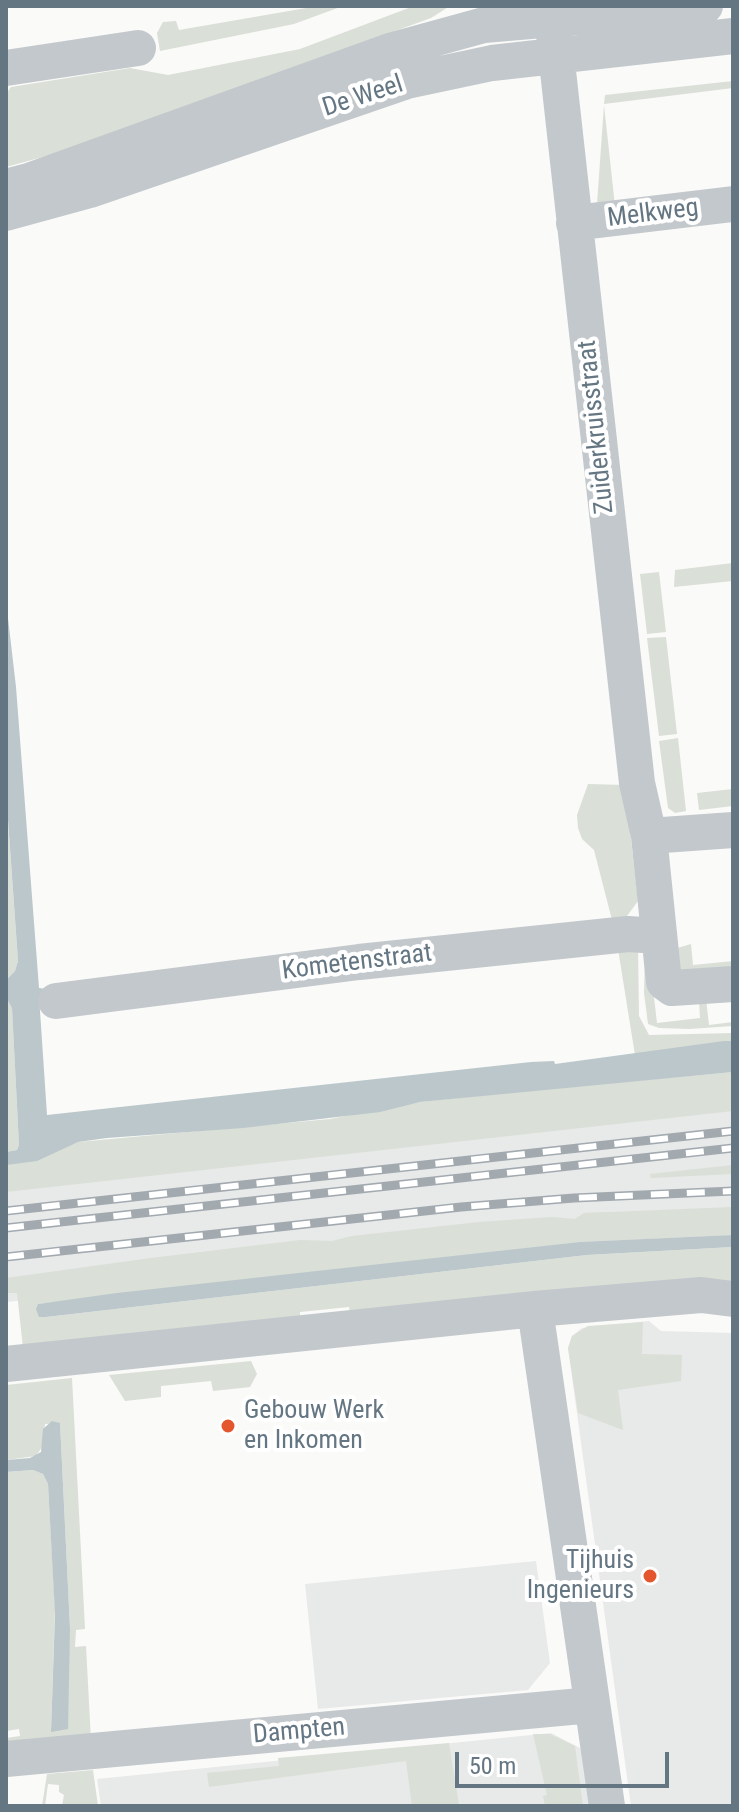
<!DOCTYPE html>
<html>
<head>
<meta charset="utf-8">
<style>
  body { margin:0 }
  #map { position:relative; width:739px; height:1812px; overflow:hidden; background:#fafaf8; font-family:"Roboto Condensed",sans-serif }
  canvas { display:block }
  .frame { position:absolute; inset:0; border:8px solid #657683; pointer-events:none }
  .scale { position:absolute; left:455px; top:1752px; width:214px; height:36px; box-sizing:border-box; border:4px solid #657683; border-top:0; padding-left:10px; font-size:24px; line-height:28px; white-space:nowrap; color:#657683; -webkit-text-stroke:6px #fff; paint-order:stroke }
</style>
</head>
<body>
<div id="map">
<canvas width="739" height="1812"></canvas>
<div class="frame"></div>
<div class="scale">50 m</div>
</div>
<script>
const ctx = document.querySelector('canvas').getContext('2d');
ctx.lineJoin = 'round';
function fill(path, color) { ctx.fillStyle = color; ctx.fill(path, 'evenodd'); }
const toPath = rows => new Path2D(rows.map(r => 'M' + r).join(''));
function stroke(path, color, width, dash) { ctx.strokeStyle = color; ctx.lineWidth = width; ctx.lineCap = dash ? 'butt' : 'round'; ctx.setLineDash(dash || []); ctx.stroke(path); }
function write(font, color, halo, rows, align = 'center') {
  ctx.font = font + ' "Roboto Condensed",sans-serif'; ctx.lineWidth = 8; ctx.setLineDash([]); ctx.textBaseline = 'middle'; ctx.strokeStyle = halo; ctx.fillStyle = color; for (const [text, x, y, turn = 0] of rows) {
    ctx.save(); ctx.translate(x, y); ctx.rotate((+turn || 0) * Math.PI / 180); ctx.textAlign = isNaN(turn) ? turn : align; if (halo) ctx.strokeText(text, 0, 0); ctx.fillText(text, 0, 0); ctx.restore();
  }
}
fill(toPath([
  [733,1073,733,1235,6,1302,6,1192,605,1086],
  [649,1321,661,1331,733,1333,733,1806,631,1806,568,1348,572,1336,582,1328],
  [536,1561,550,1663,528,1690,318,1709,305,1584],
  [551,1733,584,1750,591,1806,101,1806,97,1779]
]), '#e8e9e9');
fill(toPath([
  [318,6,343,6,294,24,160,51,157,33,163,22,176,21,179,30],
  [414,6,450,6,431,18,61,152,6,167,6,94,11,87,130,68,168,75,300,49],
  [733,81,733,88,604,104,605,95],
  [604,105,615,206,597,204],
  [733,563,733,581,674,587,675,570],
  [659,572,666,632,647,634,640,574],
  [666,637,677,734,659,736,647,638],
  [678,738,686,811,675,813,668,808,659,741],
  [588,784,625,785,638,901,627,916,612,920,594,850,582,839,578,828,577,815],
  [733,789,733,806,699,810,697,793],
  [6,794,18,961,15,971,6,980],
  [691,944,693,965,733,961,733,974,681,974,674,949],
  [638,946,639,1016,649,1035,733,1033,733,1041,635,1055,618,949],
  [645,952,650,963,657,1023,700,1018,699,1000,706,999,709,1025,733,1022,733,1026,689,1029,659,1028,648,1024,644,993],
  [6,997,12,1007,19,1145,17,1150,6,1152],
  [733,1072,733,1111,6,1192,6,1165,78,1142,330,1119,420,1102,535,1090],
  [733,1165,733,1174,651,1178,650,1174],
  [733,1207,733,1235,580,1242,38,1304,46,1317,587,1255,733,1247,733,1285,350,1314,349,1307,300,1312,300,1319,23,1348,17,1293,6,1293,6,1278,151,1258,300,1240,332,1241,352,1236,479,1222,551,1217,575,1219,584,1213],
  [643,1322,642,1354,682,1355,681,1381,618,1390,623,1430,578,1413,568,1348,572,1336,588,1326],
  [251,1361,257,1374,250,1387,213,1391,211,1381,161,1386,161,1397,125,1401,109,1375],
  [72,1378,85,1629,76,1630,75,1647,86,1646,91,1741,6,1748,6,1738,20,1736,19,1729,6,1731,6,1472,33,1470,43,1474,48,1484,55,1608,51,1732,70,1628,60,1423,45,1424,42,1447,36,1456,6,1460,6,1385],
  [533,1734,550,1734,575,1746,583,1806,545,1806,543,1796,547,1795],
  [449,1743,459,1805,412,1806,406,1761,209,1787,207,1773,279,1766,278,1758],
  [93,1770,98,1806,62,1806,64,1795,59,1792,59,1785,48,1784,45,1806,42,1806,47,1774]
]), '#dadfd7');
fill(toPath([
  [6,601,16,687,39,988,45,989,39,996,47,1115,531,1062,554,1061,555,1064,724,1041,733,1041,733,1072,420,1102,380,1112,243,1128,107,1138,78,1142,37,1161,6,1165,6,1152,17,1150,19,1145,12,1008,6,997,6,980,15,971,18,961,6,792],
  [733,1235,733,1247,587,1255,46,1317,39,1317,36,1309,38,1304,117,1293,580,1242],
  [52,1421,60,1423,70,1628,68,1729,51,1732,55,1614,48,1484,43,1474,33,1470,6,1472,6,1460,30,1458,41,1452,43,1429]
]), '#bbc7cb');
stroke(toPath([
  [552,17,637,783,649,836,664,982,672,988,733,984],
  [6,68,138,48],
  [6,187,29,181,393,50,484,25,705,6],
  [6,213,90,190,407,81,492,63,733,36],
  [574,223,733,204],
  [649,836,733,830],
  [56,1001,359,962,628,934,659,936],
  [535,1309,607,1806],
  [6,1364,535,1309,701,1295,733,1299],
  [6,1759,592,1705]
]), '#c3c8cc', 36);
const rail = toPath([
  [6,1211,733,1131],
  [6,1228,733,1148],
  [6,1257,461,1207,574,1198,733,1191]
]);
stroke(rail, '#a2aab0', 9);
stroke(rail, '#fff', 6, [18]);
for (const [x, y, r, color] of [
  [228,1426,8,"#e4572e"],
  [650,1576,8,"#e4572e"]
]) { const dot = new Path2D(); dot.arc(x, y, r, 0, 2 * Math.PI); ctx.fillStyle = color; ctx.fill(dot); stroke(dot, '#fff', 3); }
write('26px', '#657683', '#fff', [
  ["De Weel",363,97,-18],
  ["Melkweg",653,214,-7],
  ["Zuiderkruisstraat",597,427,-96],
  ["Kometenstraat",357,963,-7],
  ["Dampten",299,1732,-5]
]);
write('26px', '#657683', '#fff', [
  ["Gebouw Werk",244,1411],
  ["en Inkomen",244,1441],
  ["Tijhuis",634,1561,"right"],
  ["Ingenieurs",634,1591,"right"]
], 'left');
</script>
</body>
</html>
